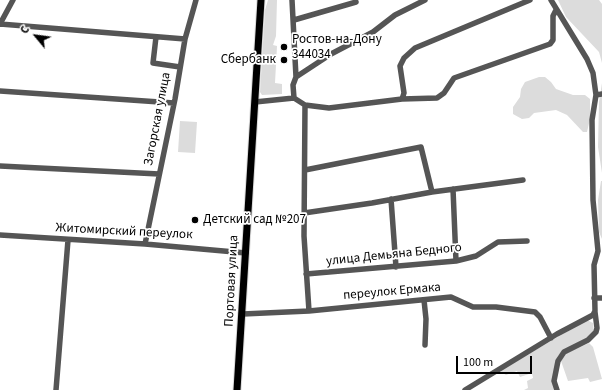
<!DOCTYPE html>
<html>
<head>
<meta charset="utf-8">
<style>
  body { margin:0 }
  #map { position:relative; width:602px; height:390px; overflow:hidden; background:#fff; font-family:"Source Sans 3",sans-serif }
  canvas { display:block }
  .north { position:absolute; left:16px; top:16px; width:40px; height:40px; -webkit-text-stroke:3px #fff; paint-order:stroke; rotate:299deg; font-size:11px; font-weight:700; line-height:16px; text-align:center; color:#000 }
  .north::after { content:''; display:block; margin:auto; width:14px; height:18px; background:#000; clip-path:polygon(50% 0,100% 100%,50% 72%,0 100%) }
  .scale { position:absolute; left:456px; top:356px; width:76px; height:18px; box-sizing:border-box; border:2px solid #000; border-top:0; padding-left:5px; font-size:12px; line-height:14px; white-space:nowrap; color:#000; -webkit-text-stroke:3px #fff; paint-order:stroke }
</style>
</head>
<body>
<div id="map">
<canvas width="602" height="390"></canvas>
<div class="north">С</div>
<div class="scale">100 m</div>
</div>
<script>
const ctx = document.querySelector('canvas').getContext('2d');
ctx.lineJoin = 'round';
function fill(path, color) { ctx.fillStyle = color; ctx.fill(path, 'evenodd'); }
const toPath = rows => new Path2D(rows.map(r => 'M' + r).join(''));
function stroke(path, color, width, dash) { ctx.strokeStyle = color; ctx.lineWidth = width; ctx.lineCap = dash ? 'butt' : 'round'; ctx.setLineDash(dash || []); ctx.stroke(path); }
function write(font, color, halo, rows, align = 'center') {
  ctx.font = font + ' "Source Sans 3",sans-serif'; ctx.lineWidth = 3.5; ctx.setLineDash([]); ctx.textBaseline = 'middle'; ctx.strokeStyle = halo; ctx.fillStyle = color; for (const [text, x, y, turn = 0] of rows) {
    ctx.save(); ctx.translate(x, y); ctx.rotate((+turn || 0) * Math.PI / 180); ctx.textAlign = isNaN(turn) ? turn : align; if (halo) ctx.strokeText(text, 0, 0); ctx.fillText(text, 0, 0); ctx.restore();
  }
}
fill(toPath([
  [268,0,277,0,276,36,273,45,277,46,275,83,282,84,282,94,262,95,260,92,265,10],
  [558,0,599,0,602,4,602,63,599,52,566,17],
  [539,77,545,77,551,82,556,89,573,95,585,95,590,99,590,119,587,132,583,132,567,115,556,110,534,113,529,118,522,119,513,114,513,107,520,97,521,89,525,82],
  [602,83,602,173,598,147,599,102],
  [180,121,197,122,195,153,178,152],
  [601,181,602,181,602,239,599,232,598,200],
  [587,320,593,323,594,331,588,337,563,351,558,356,555,390,524,390,528,388,527,381,533,378,532,373,520,377,517,371,506,375,501,372,501,370],
  [589,343,593,347,602,379,590,382,588,378,568,381,561,361,565,354]
]), '#dcdcdc');
const major = toPath([
  [237,390,261,0]
]);
stroke(major, '#dbdbdb', 9);
stroke(toPath([
  [292,0,296,77,293,85,294,98],
  [294,20,356,2],
  [0,24,185,39],
  [0,24,13,0],
  [156,37,153,63,180,67],
  [296,77,331,54,373,32,395,15,425,0],
  [0,91,174,103],
  [596,95,602,94],
  [294,98,305,105,304,236,309,311],
  [402,99,404,93,400,66,404,58,415,48,530,0],
  [255,102,294,98],
  [305,105,329,108,402,99,437,98,444,93,454,78,550,44,553,40,553,16,556,10],
  [0,166,159,174],
  [305,170,421,147,432,192],
  [453,189,456,261],
  [391,199,396,267],
  [304,213,372,203,432,192,523,180],
  [0,235,145,244,246,253],
  [145,244,175,99,185,39,196,0],
  [306,274,456,261,476,256,498,242,527,241],
  [594,298,602,298],
  [424,300,426,319,425,345],
  [243,314,309,311,451,297,473,307,496,307,535,312,540,317,551,338],
  [56,390,68,240],
  [465,390,557,334,593,315,595,311,594,265,598,251,593,200,592,120,596,95,593,73,587,59,551,0],
  [557,390,554,381,558,361,564,352,588,340,596,332,597,328,595,312]
]), '#555', 5.5);
stroke(major, '#000', 7);
for (const [x, y, r, color] of [
  [284,47,4,"#000"],
  [284,60,4,"#000"],
  [195,220,4,"#000"]
]) { const dot = new Path2D(); dot.arc(x, y, r, 0, 2 * Math.PI); ctx.fillStyle = color; ctx.fill(dot); stroke(dot, '#fff', 1.5); }
write('13px', '#000', '#fff', [
  ["Ростов-на-Дону",292,40],
  ["344034",292,55],
  ["Сбербанк",276,60,"right"],
  ["Детский сад №207",203,220]
], 'left');
write('13px', '#000', '#fff', [
  ["Загорская улица",158,119,-79],
  ["Житомирский переулок",124,232,3],
  ["улица Демьяна Бедного",394,255,-6],
  ["Портовая улица",232,281,-87],
  ["переулок Ермака",392,292,-5]
]);
</script>
</body>
</html>
